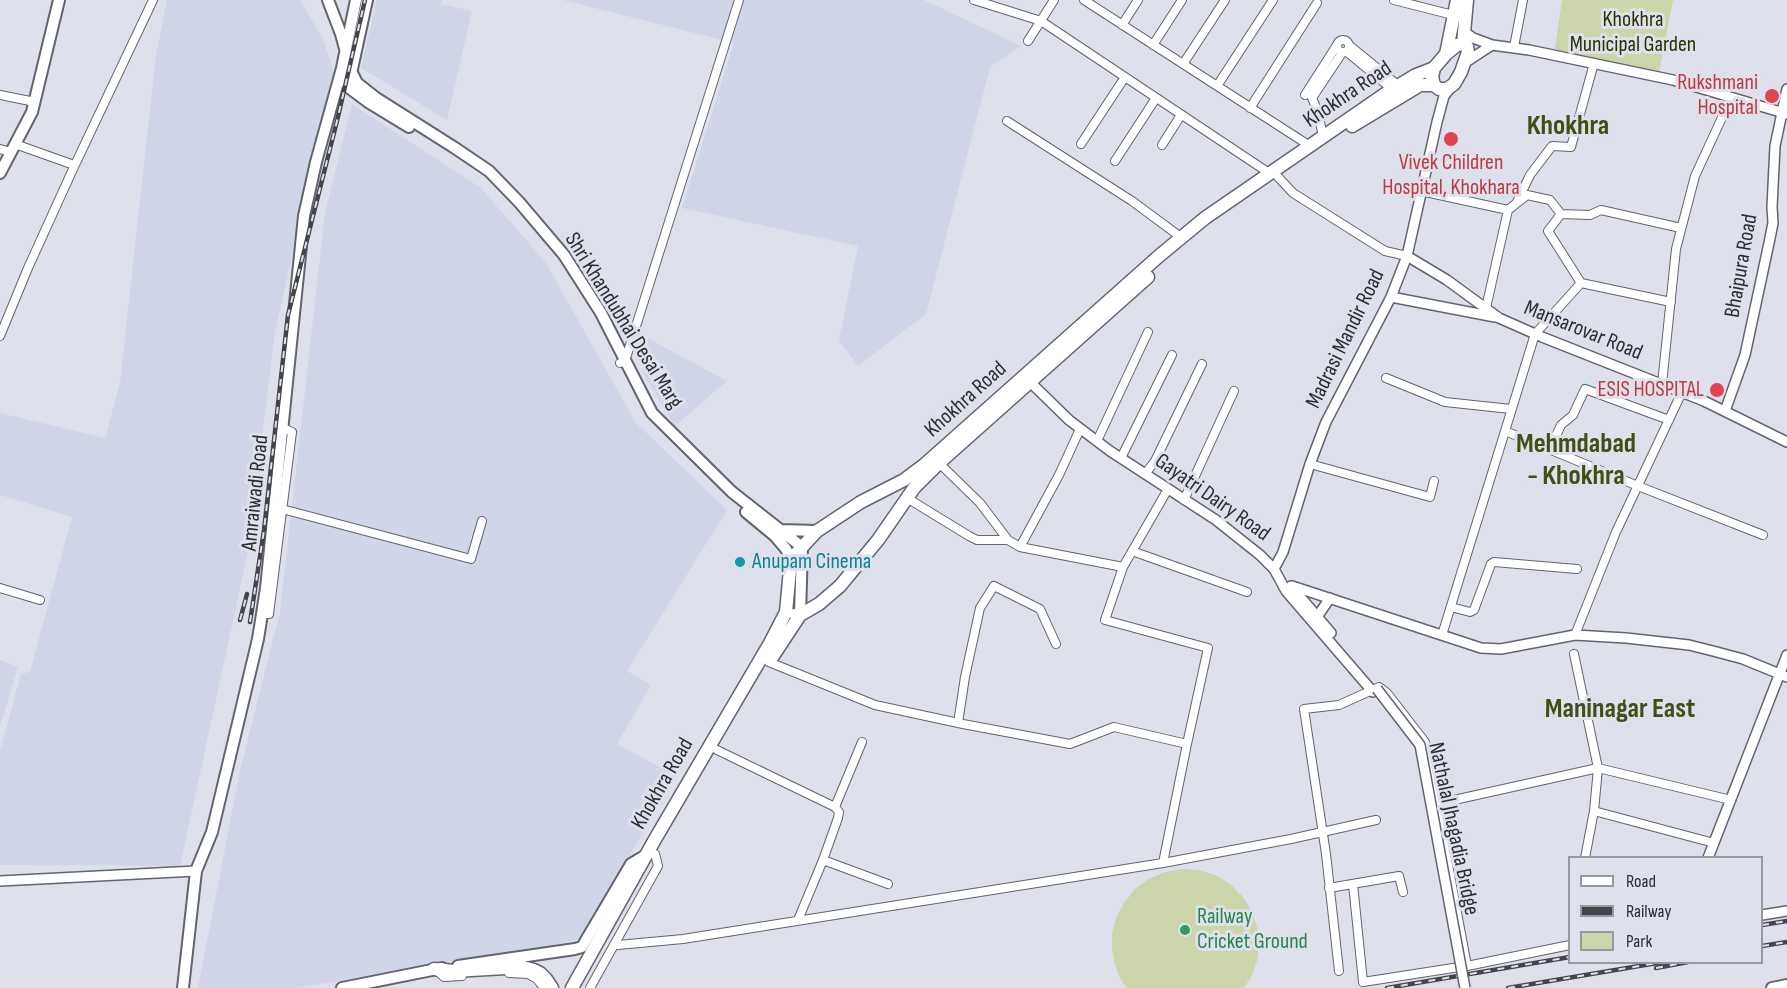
<!DOCTYPE html>
<html>
<head>
<meta charset="utf-8">
<style>
  body { margin:0 }
  #map { position:relative; width:1787px; height:988px; overflow:hidden; background:#dee0ec; font-family:"Sofia Sans Condensed",sans-serif }
  canvas { display:block }
  .legend { position:absolute; left:1568px; top:856px; width:195px; height:108px; box-sizing:border-box; background:#dee0ec; border:2px solid #9798a1; margin:0; padding:8px 10px; list-style:none; font-size:18px; color:#2c2d31 }
  .legend li { display:flex; align-items:center; gap:12px; height:30px }
  .legend b { width:30px; border:2px solid #9798a1 }
</style>
</head>
<body>
<div id="map">
<canvas width="1787" height="988"></canvas>
<ul class="legend">
<li><b style="height:8px;background:#fff"></b>Road</li>
<li><b style="height:8px;background:#44454a"></b>Railway</li>
<li><b style="height:16px;background:#ccd5aa"></b>Park</li>
</ul>
</div>
<script>
const ctx = document.querySelector('canvas').getContext('2d');
ctx.lineJoin = 'round';
function fill(path, color) { ctx.fillStyle = color; ctx.fill(path, 'evenodd'); }
const toPath = rows => new Path2D(rows.map(r => 'M' + r).join(''));
function stroke(path, color, width, dash) { ctx.strokeStyle = color; ctx.lineWidth = width; ctx.lineCap = dash ? 'butt' : 'round'; ctx.setLineDash(dash || []); ctx.stroke(path); }
function write(font, color, halo, rows, align = 'center') {
  ctx.font = font + ' "Sofia Sans Condensed",sans-serif'; ctx.lineWidth = 6; ctx.setLineDash([]); ctx.textBaseline = 'middle'; ctx.strokeStyle = halo; ctx.fillStyle = color; for (const [text, x, y, turn = 0] of rows) {
    ctx.save(); ctx.translate(x, y); ctx.rotate((+turn || 0) * Math.PI / 180); ctx.textAlign = isNaN(turn) ? turn : align; if (halo) ctx.strokeText(text, 0, 0); ctx.fillText(text, 0, 0); ctx.restore();
  }
}
fill(toPath([
  [167,0,300,0,323,39,334,72,275,332,248,551,180,866,0,865,0,751,21,674,30,672,72,517,0,495,0,413,105,438,120,383,156,55],
  [377,0,442,0,441,4,472,11,447,120,361,68],
  [563,0,924,0,1021,46,990,67,926,314,858,366,839,340,858,246,682,208,734,43],
  [352,104,481,188,546,263,636,423,727,510,627,671,651,685,617,744,676,776,582,938,551,946,296,988,198,988,240,771,280,612,325,213],
  [645,337,727,381,675,426,642,372],
  [0,660,18,667,0,726]
]), '#d1d5e8');
fill(toPath([
  [1562,0,1673,0,1659,73,1555,49],
  [1182,869,1199,870,1215,875,1230,884,1242,896,1252,911,1257,927,1259,944,1257,961,1251,977,1244,988,1127,988,1121,980,1115,965,1112,949,1112,933,1116,918,1124,903,1135,889,1149,879,1165,872]
]), '#ccd5aa');
const minor = toPath([
  [974,0,1041,21,1269,173],
  [1084,0,1310,146],
  [1394,0,1457,16],
  [1122,25,1138,0],
  '1337 46a6 6 0 1 1 12 0a6 6 0 1 1-12 0Z',
  [1028,41,1054,0],
  [1153,45,1182,0],
  [1349,45,1399,86],
  [1514,47,1523,0],
  [1347,52,1393,90],
  [1183,64,1225,0],
  [1217,86,1273,0],
  [0,95,35,102],
  [1305,95,1337,45],
  [1250,108,1317,3],
  [1007,121,1132,201,1182,238],
  [1323,137,1318,112,1312,98,1342,53],
  [15,144,74,165],
  [1081,144,1125,77],
  [1162,145,1181,115],
  [0,149,11,152],
  [1115,161,1156,98],
  [1278,177,1293,193,1385,251,1407,256],
  [1421,191,1508,210,1527,195,1550,200,1561,214],
  [1517,202,1530,175,1552,146,1571,147,1594,63],
  [1581,283,1671,302],
  [1486,308,1508,210],
  [0,336,28,268,73,169,153,0],
  [620,363,625,361,739,0],
  [1386,378,1445,402,1511,409],
  [1662,384,1676,249,1695,176,1725,111,1745,102],
  [1080,429,1059,475,1020,547,1123,567],
  [1505,431,1638,486,1763,535],
  [1097,441,1148,332],
  [1550,449,1561,425,1573,415,1585,389,1669,420],
  [1121,458,1172,355],
  [939,463,980,503,1008,540,1020,547],
  [1310,464,1430,497,1434,481],
  [1145,474,1155,461,1202,364],
  [907,498,969,536,977,540,1008,540],
  [1184,500,1234,391],
  [282,509,471,559,482,521],
  [1132,551,1247,592],
  [0,588,40,600],
  [1451,607,1470,612,1474,610,1491,564,1494,562,1577,569],
  [262,614,269,614,292,432,283,428],
  [1442,635,1535,334,1581,283,1548,231,1561,214,1590,215,1601,210,1681,228],
  [1575,635,1616,532,1682,392],
  [1574,654,1598,768,1731,800],
  [769,662,875,705,963,724,1070,744,1114,727,1187,744,1208,648,1105,620,1123,567,1168,489],
  [958,723,965,677,980,608,994,586,1040,609,1056,644],
  [717,750,835,807,839,812,838,818,823,860,798,920],
  [1436,804,1598,768,1594,811,1585,858],
  [835,807,862,742],
  [1594,811,1714,843],
  [823,860,888,884],
  [1163,863,1291,839,1376,820],
  [1353,884,1363,982,1466,966],
  [1329,888,1399,876,1403,892],
  [618,945,683,939,1163,863,1187,744],
  [435,969,444,977,462,976],
  [1339,971,1326,854,1304,709,1339,705,1379,687,1387,693,1425,742,1467,966,1570,945],
  [509,973,528,974,537,979,544,988],
  [590,988,658,866,655,854]
]);
const tertiary = toPath([
  [1463,31,1473,38,1492,45,1529,50,1673,80,1787,114],
  [1466,62,1492,45],
  [1407,256,1447,280,1499,318,1542,337,1704,401,1787,442],
  [1391,297,1495,317],
  [1027,379,1069,420,1110,451,1216,520,1260,555,1274,569,1286,591,1373,692],
  [1725,411,1745,355,1769,243,1773,223,1772,207,1775,146,1787,89],
  [1274,569,1283,552,1310,464,1326,422,1391,297,1407,256,1437,122,1444,96,1451,87],
  [1291,586,1331,633],
  [1292,586,1481,648,1501,649,1575,635,1626,638,1689,645,1713,651,1743,659,1787,677],
  [1317,617,1330,598],
  [1708,858,1787,655],
  [0,881,196,871],
  [1762,915,1787,911]
]);
const secondary = toPath([
  [328,0,341,34,351,71,357,83,376,98,455,148,489,171,519,202,564,255,601,313,652,413,732,492,802,547,800,615,794,614],
  [342,68,348,87,368,102,409,127],
  [352,69,367,0],
  [0,173,32,112,59,0],
  [746,512,775,536,786,549,791,559],
  [780,530,817,531],
  [458,966,575,949,582,947,631,864,646,855],
  [183,988,196,871,212,832,258,639,262,614,266,588,304,216,316,162,342,68,356,0],
  [342,988,442,968],
  [1772,988,1787,985]
]);
const primary = toPath([
  [1463,44,1467,46,1468,52,1461,72,1454,84,1447,89,1439,89,1434,85,1432,77,1434,68,1446,54,1457,45,1463,44],
  [1463,44,1467,0],
  [1446,54,1457,0],
  [1352,126,1420,85,1434,85],
  [771,659,800,615,819,604,840,586,878,540,914,488,939,463,1148,277],
  [434,969,454,971,523,967,534,970,540,973,546,979,552,988],
  [572,988,654,841,770,643,786,612,791,559,817,531,861,502,904,480,924,465,1159,256,1205,218,1388,92,1416,75,1434,68]
]);
stroke(minor, '#62646e', 10);
stroke(tertiary, '#62646e', 12);
stroke(secondary, '#62646e', 14);
stroke(primary, '#62646e', 15);
stroke(minor, '#fff', 8);
stroke(tertiary, '#fff', 9);
stroke(secondary, '#fff', 10);
stroke(primary, '#fff', 12);
const rail = toPath([
  [240,620,247,594],
  [250,622,264,530,288,315,337,121,365,0],
  [1762,925,1787,921],
  [1762,946,1787,942],
  [1656,968,1688,962],
  [1387,988,1570,957],
  [1508,988,1663,962]
]);
stroke(rail, '#44454a', 4.5);
stroke(rail, '#dee0ec', 2, [7]);
const tertiaryBridge = toPath([
  [1377,689,1420,745,1465,988]
]);
stroke(tertiaryBridge, '#62646e', 12, []);
stroke(tertiaryBridge, '#fff', 9);
for (const [x, y, r, color] of [
  [1772,96,8,"#e0444e"],
  [1451,139,8,"#e0444e"],
  [1717,390,8,"#e0444e"],
  [740,562,6,"#0f9aa8"],
  [1185,930,6,"#2e9e5b"]
]) { const dot = new Path2D(); dot.arc(x, y, r, 0, 2 * Math.PI); ctx.fillStyle = color; ctx.fill(dot); stroke(dot, '#dee0ec', 2); }
write('22px', '#2c3200', '#dee0ec', [
  ["Khokhra",1633,20],
  ["Municipal Garden",1633,45]
]);
write('22px', '#be3a42', '#dee0ec', [
  ["Rukshmani",1758,83],
  ["Hospital",1758,108],
  ["Vivek Children",1451,163,"center"],
  ["Hospital, Khokhara",1451,188,"center"],
  ["ESIS HOSPITAL",1704,390]
], 'right');
write('22px', '#2c2d31', '#dee0ec', [
  ["Khokhra Road",1348,95,-34],
  ["Bhaipura Road",1742,266,-80],
  ["Shri Khandubhai Desai Marg",623,321,58],
  ["Mansarovar Road",1583,331,22],
  ["Madrasi Mandir Road",1346,339,-64],
  ["Khokhra Road",966,400,-42],
  ["Amraiwadi Road",256,493,-84],
  ["Gayatri Dairy Road",1212,498,35],
  ["Khokhra Road",663,784,-60],
  ["Nathalal Jhagadia Bridge",1453,829,78]
]);
write('22px', '#0d838f', '#dee0ec', [
  ["Anupam Cinema",752,562]
], 'left');
write('22px', '#27864d', '#dee0ec', [
  ["Railway",1197,917],
  ["Cricket Ground",1197,942]
], 'left');
write('bold 28px', '#434e16', '#dee0ec', [
  ["Khokhra",1568,127],
  ["Mehmdabad",1576,445],
  ["- Khokhra",1576,477],
  ["Maninagar East",1620,710]
]);
</script>
</body>
</html>
